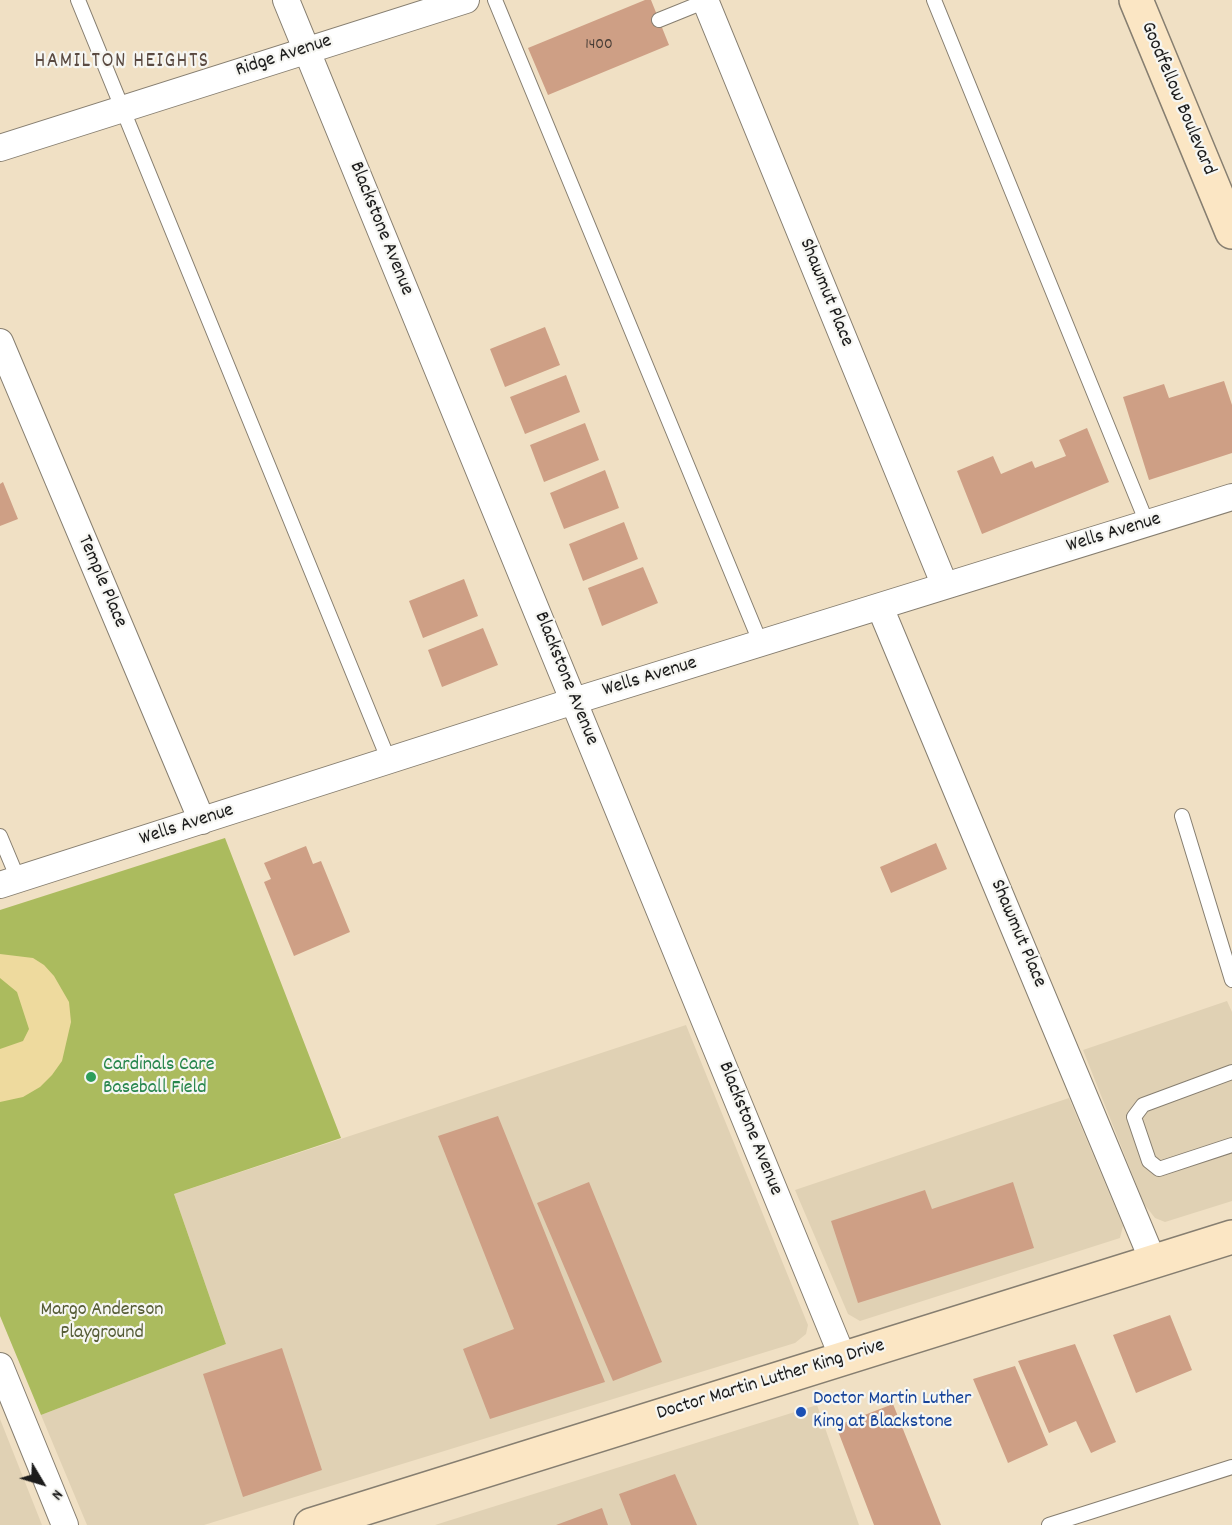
<!DOCTYPE html>
<html>
<head>
<meta charset="utf-8">
<style>
  body { margin:0 }
  #map { position:relative; width:1232px; height:1525px; overflow:hidden; background:#f0e0c4; font-family:Dekko,sans-serif }
  canvas { display:block }
  .north { position:absolute; left:12px; top:1453px; width:60px; height:60px; -webkit-text-stroke:4px #f6f6f2; paint-order:stroke; rotate:128deg; font-size:16px; font-weight:700; line-height:24px; text-align:center; color:#1c1c1c }
  .north::after { content:''; display:block; margin:auto; width:21px; height:27px; background:#1c1c1c; clip-path:polygon(50% 0,100% 100%,50% 72%,0 100%) }
</style>
</head>
<body>
<div id="map">
<canvas width="1232" height="1525"></canvas>
<div class="north">N</div>
</div>
<script>
const ctx = document.querySelector('canvas').getContext('2d');
ctx.lineJoin = 'round';
function fill(path, color) { ctx.fillStyle = color; ctx.fill(path, 'evenodd'); }
const toPath = rows => new Path2D(rows.map(r => 'M' + r).join(''));
function stroke(path, color, width, dash) { ctx.strokeStyle = color; ctx.lineWidth = width; ctx.lineCap = dash ? 'butt' : 'round'; ctx.setLineDash(dash || []); ctx.stroke(path); }
function write(font, color, halo, rows, align = 'center') {
  ctx.font = font + ' Dekko,sans-serif'; ctx.lineWidth = 4.5; ctx.setLineDash([]); ctx.textBaseline = 'middle'; ctx.strokeStyle = halo; ctx.fillStyle = color; for (const [text, x, y, turn = 0] of rows) {
    ctx.save(); ctx.translate(x, y); ctx.rotate((+turn || 0) * Math.PI / 180); ctx.textAlign = isNaN(turn) ? turn : align; if (halo) ctx.strokeText(text, 0, 0); ctx.fillText(text, 0, 0); ctx.restore();
  }
}
fill(toPath([
  [1227,1001,1232,1012,1232,1201,1165,1222,1155,1218,1144,1204,1083,1050],
  [686,1025,808,1325,806,1334,795,1343,204,1525,87,1525,41,1415,226,1344,174,1194],
  [1069,1098,1123,1226,1120,1238,860,1321,848,1314,795,1190],
  [817,1405,859,1525,435,1525],
  [0,1419,42,1525,0,1525]
]), '#e0d1b4');
fill(toPath([
  [225,838,341,1138,174,1194,226,1344,41,1415,0,1316,0,910]
]), '#abbb5e');
fill(toPath([
  [0,954,33,958,44,965,54,976,69,1002,71,1022,62,1061,52,1075,40,1087,23,1097,0,1102,0,1049,23,1041,29,1029,17,992,0,978]
]), '#eeda9e');
fill(toPath([
  [645,0,651,0,669,45,548,95,528,48],
  [545,327,560,365,505,387,490,349],
  [566,375,580,412,525,434,510,397],
  [1224,381,1232,405,1232,453,1149,480,1123,397,1164,384,1169,398],
  [585,423,599,460,544,482,530,445],
  [1087,428,1109,482,982,534,957,471,993,456,1001,474,1032,461,1035,468,1066,456,1059,440],
  [605,470,619,508,564,529,550,493],
  [3,482,18,519,0,526,0,484],
  [624,522,638,559,583,581,569,544],
  [643,567,658,603,602,626,588,588],
  [464,579,478,616,423,638,409,601],
  [483,628,498,665,442,687,428,650],
  [936,843,947,869,891,893,880,867],
  [306,846,313,864,321,861,350,932,294,956,264,882,271,879,264,863],
  [498,1116,605,1382,490,1419,463,1349,514,1329,438,1136],
  [589,1182,662,1362,613,1381,537,1203],
  [1013,1182,1034,1248,858,1303,831,1221,925,1190,932,1209],
  [1170,1315,1192,1370,1136,1393,1113,1335],
  [1075,1344,1116,1442,1091,1453,1076,1421,1049,1433,1018,1361],
  [282,1348,322,1470,243,1497,203,1374],
  [1015,1366,1048,1445,1008,1463,973,1379],
  [893,1404,941,1525,874,1525,836,1426],
  [675,1474,697,1525,631,1525,619,1494],
  [602,1508,608,1525,556,1525]
]), '#ce9f85');
const lane = toPath([
  [78,0,389,761],
  [495,0,761,644],
  [934,0,1147,523],
  [659,20,706,1],
  [1182,816,1232,980],
  [0,836,18,879],
  [1232,1072,1143,1105,1134,1117,1149,1161,1159,1169,1232,1145],
  [1049,1525,1232,1467]
]);
const street = toPath([
  [286,0,843,1358],
  [705,0,945,586],
  [0,148,466,0],
  [0,342,202,821],
  [880,607,1153,1261],
  [0,885,574,701,1232,497],
  [0,1366,65,1525]
]);
const secondary = toPath([
  [1136,0,1232,232],
  [311,1525,1232,1237]
]);
stroke(lane, '#867e70', 16);
stroke(street, '#867e70', 28);
stroke(secondary, '#867e70', 36);
stroke(lane, '#fff', 14);
stroke(street, '#fff', 26);
stroke(secondary, '#fbe6c4', 33);
for (const [x, y, r, color] of [
  [91,1077,6,"#2e9e5b"],
  [801,1412,6,"#1a4fb4"]
]) { const dot = new Path2D(); dot.arc(x, y, r, 0, 2 * Math.PI); ctx.fillStyle = color; ctx.fill(dot); stroke(dot, '#f6f6f2', 2); }
write('16px', '#483d36', null, [
  ["1400",599,46]
]);
write('20px', '#1c1c1c', '#f6f6f2', [
  ["Ridge Avenue",284,57,-18],
  ["Goodfellow Boulevard",1177,99,67],
  ["Blackstone Avenue",380,229,68],
  ["Shawmut Place",825,293,68],
  ["Wells Avenue",1114,534,-17],
  ["Temple Place",101,582,67],
  ["Wells Avenue",650,678,-17],
  ["Blackstone Avenue",565,679,68],
  ["Wells Avenue",187,826,-18],
  ["Shawmut Place",1017,934,67],
  ["Blackstone Avenue",749,1129,68],
  ["Doctor Martin Luther King Drive",771,1381,-17]
]);
write('20px', '#27864d', '#f6f6f2', [
  ["Cardinals Care",103,1066],
  ["Baseball Field",103,1089]
], 'left');
write('20px', '#555c36', '#f6f6f2', [
  ["Margo Anderson",102,1311],
  ["Playground",102,1334]
]);
write('20px', '#164399', '#f6f6f2', [
  ["Doctor Martin Luther",813,1400],
  ["King at Blackstone",813,1423]
], 'left');
ctx.letterSpacing = '1.5px';
write('21px', '#5a4a41', '#f6f6f2', [
  ["HAMILTON HEIGHTS",122,63]
]);
ctx.letterSpacing = '0px';
</script>
</body>
</html>
